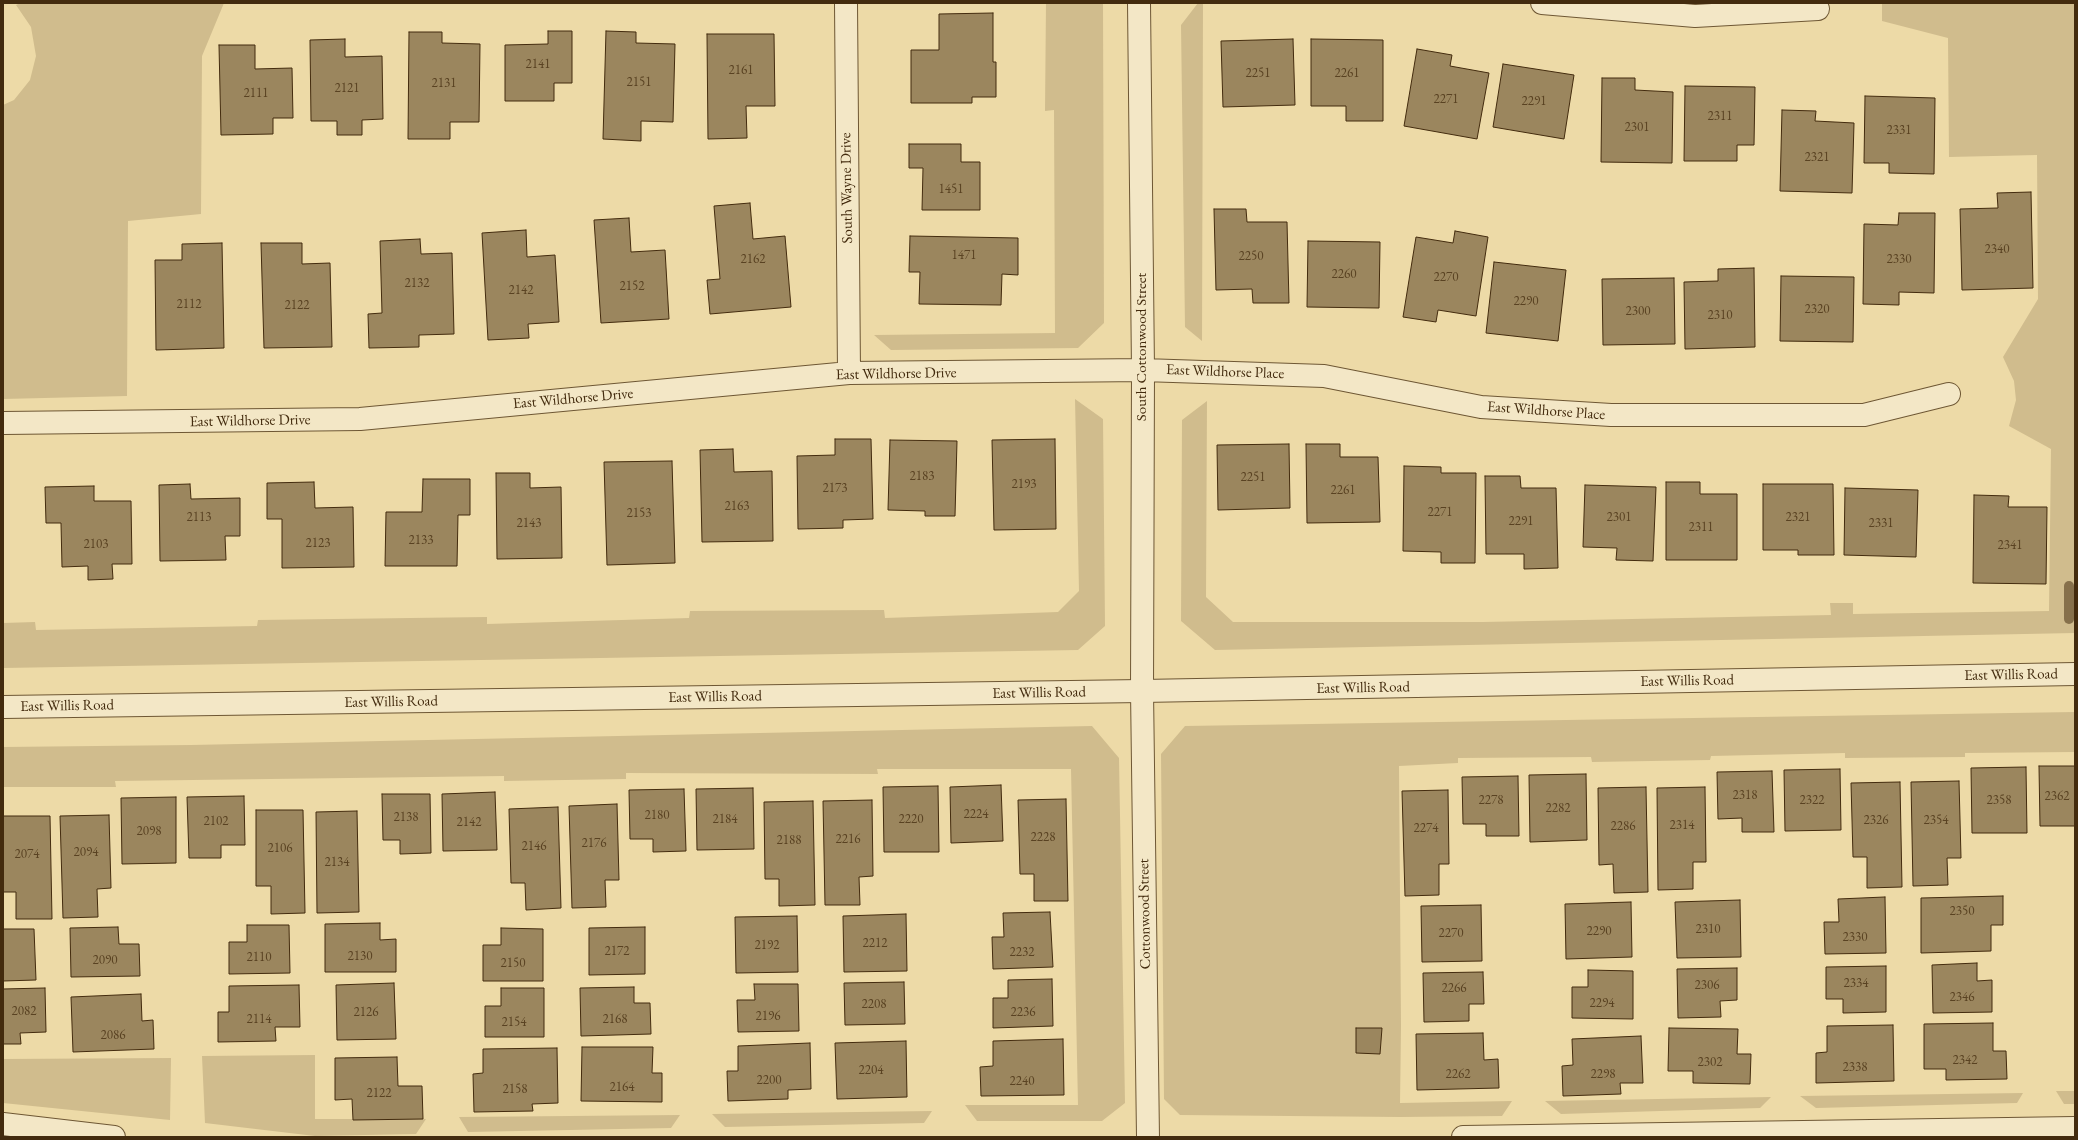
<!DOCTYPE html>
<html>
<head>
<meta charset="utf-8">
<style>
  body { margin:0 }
  #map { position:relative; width:2078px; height:1140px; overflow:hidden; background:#eddaa7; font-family:"EB Garamond",serif }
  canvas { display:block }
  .frame { position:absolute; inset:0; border:4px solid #432b0e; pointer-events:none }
</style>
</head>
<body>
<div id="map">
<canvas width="2078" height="1140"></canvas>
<div class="frame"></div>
</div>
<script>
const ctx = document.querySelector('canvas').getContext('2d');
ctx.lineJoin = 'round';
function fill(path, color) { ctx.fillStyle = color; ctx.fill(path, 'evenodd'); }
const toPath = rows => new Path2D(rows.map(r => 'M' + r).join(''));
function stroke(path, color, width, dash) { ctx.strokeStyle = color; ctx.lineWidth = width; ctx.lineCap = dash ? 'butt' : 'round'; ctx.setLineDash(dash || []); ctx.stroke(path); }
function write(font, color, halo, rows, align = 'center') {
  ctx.font = font + ' "EB Garamond",serif'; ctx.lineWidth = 3; ctx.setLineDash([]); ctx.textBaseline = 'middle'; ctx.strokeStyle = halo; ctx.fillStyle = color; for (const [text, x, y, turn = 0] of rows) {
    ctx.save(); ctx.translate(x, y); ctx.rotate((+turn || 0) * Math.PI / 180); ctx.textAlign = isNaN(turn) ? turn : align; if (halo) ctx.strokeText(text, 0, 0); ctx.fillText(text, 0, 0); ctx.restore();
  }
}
fill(toPath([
  [20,3,224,3,202,56,201,214,128,221,127,396,3,399,3,105,14,100,30,80,36,56,31,27,16,5],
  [1046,3,1103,3,1104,323,1078,348,891,350,874,335,1055,333,1054,110,1045,111],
  [1198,3,1203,3,1202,341,1185,327,1181,25],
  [1882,3,2075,3,2075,633,1215,650,1181,621,1182,420,1207,401,1206,597,1233,622,1483,622,1831,615,1830,603,1853,603,1853,614,2049,611,2051,449,2009,426,2016,400,2014,381,2003,357,2038,299,2037,155,1949,157,1948,38,1882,21],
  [1075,399,1103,419,1105,626,1078,650,3,668,3,623,35,622,36,630,257,626,258,620,487,617,487,624,689,618,690,611,884,610,885,618,1058,612,1079,591],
  [2075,712,2075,752,1965,753,1965,757,1845,758,1845,753,1711,756,1710,760,1592,762,1591,757,1458,758,1458,763,1399,766,1401,1026,1400,1103,1512,1101,1502,1116,1400,1117,1180,1115,1164,1099,1161,754,1185,726],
  [1092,726,1119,758,1125,1103,1102,1121,977,1121,965,1105,1078,1105,1071,769,877,769,878,774,626,773,626,779,504,781,504,776,115,781,116,787,3,787,3,747,191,745],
  [315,1055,315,1119,426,1119,416,1134,315,1136,205,1123,202,1056],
  [171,1058,170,1120,3,1103,3,1059],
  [2056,1091,2075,1091,2075,1104,2064,1104],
  [2023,1093,2017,1103,1816,1108,1800,1096],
  [1771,1097,1760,1108,1561,1114,1545,1101],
  [932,1111,924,1123,725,1127,712,1114],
  [680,1115,671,1128,468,1132,459,1117]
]), '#d0bc8d');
stroke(toPath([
  [2069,586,2069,619]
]), '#86704b', 10);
const building = toPath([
  [993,13,993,62,996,62,996,97,972,97,972,103,911,103,911,50,939,50,939,14,993,13],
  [548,31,572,31,572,83,554,83,554,101,505,101,505,45,548,44,548,31],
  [606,31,636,32,636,43,675,44,673,122,641,121,641,141,603,139,606,31],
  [409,32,442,32,442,43,480,44,479,122,450,122,450,139,408,139,409,32],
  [707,34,774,34,775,106,746,106,747,138,708,139,707,34],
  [345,39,345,57,382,56,383,119,362,120,362,135,337,135,337,121,311,121,310,40,345,39],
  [1293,39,1295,105,1223,107,1221,41,1293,39],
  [1311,39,1383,40,1383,121,1346,121,1346,106,1311,106,1311,39],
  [219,45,255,45,255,69,292,68,293,118,273,118,273,134,221,135,219,45],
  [1417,49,1452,55,1450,66,1489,73,1477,139,1404,126,1417,49],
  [1503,64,1574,75,1564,139,1493,127,1503,64],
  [1602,78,1635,78,1635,90,1673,92,1672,163,1601,162,1602,78],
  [1685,86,1755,87,1754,145,1737,145,1737,161,1684,161,1685,86],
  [1865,96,1935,98,1934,174,1889,173,1889,163,1864,163,1865,96],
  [1782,110,1816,111,1815,121,1854,123,1852,193,1780,191,1782,110],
  [909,144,961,144,961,162,980,162,980,210,922,210,923,168,909,168,909,144],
  [2031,192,2033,288,1962,290,1960,209,1998,208,1997,193,2031,192],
  [750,203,753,239,785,236,791,307,710,314,707,280,720,279,714,206,750,203],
  [1214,209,1246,209,1247,222,1287,222,1289,303,1253,303,1252,289,1216,290,1214,209],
  [1899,213,1935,213,1934,293,1899,292,1899,305,1863,304,1864,224,1898,225,1899,213],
  [629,218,631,252,665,250,669,319,601,323,594,220,629,218],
  [526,230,527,257,555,255,559,322,528,324,529,338,488,340,482,233,526,230],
  [1455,231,1488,237,1476,316,1438,310,1436,322,1403,317,1416,237,1453,243,1455,231],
  [910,236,1018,238,1018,275,1002,274,1001,305,919,304,920,272,909,272,910,236],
  [420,239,421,254,452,253,454,334,419,335,419,347,369,348,368,314,382,313,380,241,420,239],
  [1308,241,1380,242,1379,308,1307,307,1308,241],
  [222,243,224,348,156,350,155,260,182,260,182,244,222,243],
  [261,243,302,243,302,264,330,263,332,347,264,348,261,243],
  [1494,262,1566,270,1558,341,1486,333,1494,262],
  [1754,268,1755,347,1685,349,1684,282,1718,281,1718,269,1754,268],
  [1781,276,1854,277,1853,342,1780,341,1781,276],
  [1674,278,1675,344,1603,345,1602,279,1674,278],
  [835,439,871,439,873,519,843,520,843,528,798,529,797,456,835,455,835,439],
  [1055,439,1056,529,994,530,992,440,1055,439],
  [890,440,957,441,955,516,925,516,925,511,888,510,890,440],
  [1289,444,1290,508,1218,510,1217,445,1289,444],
  [1306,444,1340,444,1340,457,1378,457,1380,522,1307,523,1306,444],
  [733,449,734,472,772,471,773,541,702,542,700,450,733,449],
  [672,461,675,563,607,565,604,462,672,461],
  [1404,466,1441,467,1441,473,1476,473,1475,563,1441,563,1441,552,1403,551,1404,466],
  [496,473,530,473,530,488,561,487,562,558,497,559,496,473],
  [1485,476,1520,476,1521,488,1556,488,1558,568,1524,569,1524,554,1486,554,1485,476],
  [423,479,470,479,470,515,458,515,457,566,385,566,386,512,422,512,423,479],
  [314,482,315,508,353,507,354,567,282,568,282,519,267,519,267,483,314,482],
  [1666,482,1700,482,1700,494,1737,494,1737,560,1666,560,1666,482],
  [190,484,191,499,240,498,240,536,225,536,226,560,160,561,159,485,190,484],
  [1763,484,1833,484,1834,555,1798,555,1798,550,1763,550,1763,484],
  [1585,485,1656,487,1653,561,1616,560,1617,548,1583,547,1585,485],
  [94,486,94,501,131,501,132,564,112,564,113,579,88,580,88,566,62,567,61,523,46,523,45,487,94,486],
  [1845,488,1918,490,1916,557,1844,555,1845,488],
  [1974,495,2009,496,2008,507,2047,507,2046,584,1973,583,1974,495],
  [2039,766,2075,766,2075,826,2040,826,2039,766],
  [2026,767,2027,833,1972,833,1971,768,2026,767],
  [1840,769,1841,830,1785,831,1784,770,1840,769],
  [1772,771,1774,832,1742,832,1742,818,1718,819,1717,772,1772,771],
  [1586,774,1587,840,1530,842,1529,775,1586,774],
  [1518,776,1519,836,1486,836,1486,824,1463,824,1462,777,1518,776],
  [1959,781,1961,858,1947,858,1948,885,1913,886,1911,782,1959,781],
  [1900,782,1902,887,1867,888,1867,857,1853,857,1851,783,1900,782],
  [1001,785,1003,841,951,843,950,787,1001,785],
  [938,786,939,852,884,852,883,787,938,786],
  [1646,787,1648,892,1614,893,1613,864,1599,865,1598,788,1646,787],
  [1705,787,1706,862,1693,862,1693,889,1658,890,1657,788,1705,787],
  [753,788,754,849,697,850,696,789,753,788],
  [684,789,686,851,653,852,653,839,630,839,629,790,684,789],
  [1448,790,1449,864,1439,864,1439,895,1405,896,1402,791,1448,790],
  [495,792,497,850,443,851,442,794,495,792],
  [382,794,430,794,431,853,400,854,400,840,383,840,382,794],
  [244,796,245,845,221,845,221,858,189,858,187,797,244,796],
  [176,797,176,863,122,864,121,798,176,797],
  [1066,799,1068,901,1034,901,1034,874,1020,874,1018,800,1066,799],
  [872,800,873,876,859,877,860,905,825,905,823,801,872,800],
  [813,801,815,905,779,906,779,879,765,879,764,802,813,801],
  [617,804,619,880,605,880,606,907,572,908,569,806,617,804],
  [558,807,561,908,526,910,525,883,511,883,509,809,558,807],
  [256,810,303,810,305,913,271,914,271,886,256,886,256,810],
  [357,811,359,912,317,913,316,812,357,811],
  [109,815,111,888,97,889,98,917,63,918,60,816,109,815],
  [3,816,50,816,52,919,16,919,16,892,3,892,3,816],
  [2003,896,2003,925,1991,925,1991,951,1921,953,1921,898,2003,896],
  [1885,897,1886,953,1825,954,1824,922,1839,922,1838,899,1885,897],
  [1740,900,1741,957,1677,958,1675,902,1740,900],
  [1631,902,1632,957,1566,959,1565,904,1631,902],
  [1481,905,1482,961,1422,962,1421,906,1481,905],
  [1050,912,1053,967,993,969,992,937,1004,937,1003,913,1050,912],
  [906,914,907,971,844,972,843,916,906,914],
  [797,916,798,972,736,973,735,917,797,916],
  [380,923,380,940,396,939,396,972,325,972,325,924,380,923],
  [247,925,289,925,290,973,229,974,229,942,247,942,247,925],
  [118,927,119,944,139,944,140,976,71,977,70,928,118,927],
  [645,927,645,974,589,975,589,928,645,927],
  [501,928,543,929,543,981,483,981,483,945,501,945,501,928],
  [3,929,34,929,36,980,3,981,3,929],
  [1977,963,1977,981,1992,980,1992,1012,1933,1013,1932,965,1977,963],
  [1886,966,1886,1012,1843,1013,1843,999,1826,999,1826,967,1886,966],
  [1737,968,1737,1000,1720,1001,1721,1017,1678,1018,1677,969,1737,968],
  [1588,970,1633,971,1633,1019,1572,1018,1572,987,1588,987,1588,970],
  [1483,972,1484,1004,1469,1004,1469,1021,1424,1022,1423,973,1483,972],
  [1052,979,1053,1026,993,1028,993,998,1008,998,1008,980,1052,979],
  [904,982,905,1024,845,1025,844,983,904,982],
  [394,983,396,1039,337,1040,336,985,394,983],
  [754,984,798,984,799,1031,738,1032,737,1000,755,1000,754,984],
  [299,985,300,1027,275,1027,276,1041,218,1042,218,1012,229,1012,229,986,299,985],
  [634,987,634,1003,650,1003,651,1034,581,1036,580,988,634,987],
  [45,988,46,1032,20,1033,21,1044,3,1044,3,989,45,988],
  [501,988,544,988,544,1037,485,1037,485,1006,501,1006,501,988],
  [141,994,142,1021,153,1020,154,1049,73,1052,71,997,141,994],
  [1993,1023,1993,1051,2006,1051,2007,1079,1946,1080,1946,1069,1924,1069,1924,1024,1993,1023],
  [1893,1025,1894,1081,1816,1083,1816,1053,1827,1052,1827,1026,1893,1025],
  [1356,1028,1382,1028,1380,1054,1356,1053,1356,1028],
  [1669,1028,1738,1029,1737,1054,1751,1054,1750,1084,1693,1083,1693,1071,1668,1071,1669,1028],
  [1483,1033,1484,1060,1498,1059,1499,1088,1417,1090,1416,1034,1483,1033],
  [1641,1036,1643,1083,1620,1083,1621,1094,1563,1096,1562,1066,1573,1065,1572,1039,1641,1036],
  [1063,1039,1064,1095,981,1096,980,1067,993,1066,993,1041,1063,1039],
  [906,1041,907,1097,837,1099,835,1043,906,1041],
  [810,1043,811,1089,788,1090,788,1099,728,1101,727,1071,738,1071,738,1046,810,1043],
  [582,1047,653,1047,652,1073,662,1073,662,1102,581,1101,582,1047],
  [557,1048,558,1103,532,1104,533,1111,474,1112,473,1074,483,1073,483,1049,557,1048],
  [397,1057,398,1086,422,1086,423,1119,353,1120,352,1099,335,1100,335,1058,397,1057]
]);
fill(building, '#9b865e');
stroke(building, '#432b0e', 1);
const minor = toPath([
  [846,3,849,373],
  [1139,3,1143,370,1142,691,1148,1137],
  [1542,3,1695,16,1818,9],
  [3,423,360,419,849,373,1143,370,1324,376,1481,407,1611,415,1864,415,1949,394],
  [3,1124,114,1137],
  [1463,1137,2075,1128]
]);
const tertiary = toPath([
  [3,707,1142,691,2075,674]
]);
stroke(minor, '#6e5734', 24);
stroke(tertiary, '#6e5734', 24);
stroke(minor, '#f3e7c6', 22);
stroke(tertiary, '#f3e7c6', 22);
write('13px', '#594222', null, [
  ["2141",538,64],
  ["2161",741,70],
  ["2251",1258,73],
  ["2261",1347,73],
  ["2151",639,82],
  ["2131",444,83],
  ["2121",347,88],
  ["2111",256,93],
  ["2271",1446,99],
  ["2291",1534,101],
  ["2311",1720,116],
  ["2301",1637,127],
  ["2331",1899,130],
  ["2321",1817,157],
  ["1451",951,189],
  ["2340",1997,249],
  ["1471",964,255],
  ["2250",1251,256],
  ["2162",753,259],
  ["2330",1899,259],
  ["2260",1344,274],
  ["2270",1446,277],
  ["2132",417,283],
  ["2152",632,286],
  ["2142",521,290],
  ["2290",1526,301],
  ["2112",189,304],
  ["2122",297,305],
  ["2320",1817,309],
  ["2300",1638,311],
  ["2310",1720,315],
  ["2183",922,476],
  ["2251",1253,477],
  ["2193",1024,484],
  ["2173",835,488],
  ["2261",1343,490],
  ["2163",737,506],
  ["2271",1440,512],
  ["2153",639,513],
  ["2113",199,517],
  ["2301",1619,517],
  ["2321",1798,517],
  ["2291",1521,521],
  ["2143",529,523],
  ["2331",1881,523],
  ["2311",1701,527],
  ["2133",421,540],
  ["2123",318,543],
  ["2103",96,544],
  ["2341",2010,545],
  ["2318",1745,795],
  ["2362",2057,796],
  ["2278",1491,800],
  ["2322",1812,800],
  ["2358",1999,800],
  ["2282",1558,808],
  ["2224",976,814],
  ["2180",657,815],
  ["2138",406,817],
  ["2184",725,819],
  ["2220",911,819],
  ["2326",1876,820],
  ["2354",1936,820],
  ["2102",216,821],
  ["2142",469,822],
  ["2314",1682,825],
  ["2286",1623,826],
  ["2274",1426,828],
  ["2098",149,831],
  ["2228",1043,837],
  ["2216",848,839],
  ["2188",789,840],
  ["2176",594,843],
  ["2146",534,846],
  ["2106",280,848],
  ["2094",86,852],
  ["2074",27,854],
  ["2134",337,862],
  ["2350",1962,911],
  ["2310",1708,929],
  ["2290",1599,931],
  ["2270",1451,933],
  ["2330",1855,937],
  ["2212",875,943],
  ["2192",767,945],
  ["2172",617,951],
  ["2232",1022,952],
  ["2130",360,956],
  ["2110",259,957],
  ["2090",105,960],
  ["2150",513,963],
  ["2334",1856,983],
  ["2306",1707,985],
  ["2266",1454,988],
  ["2346",1962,997],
  ["2294",1602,1003],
  ["2208",874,1004],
  ["2082",24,1011],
  ["2126",366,1012],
  ["2236",1023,1012],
  ["2196",768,1016],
  ["2114",259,1019],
  ["2168",615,1019],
  ["2154",514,1022],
  ["2086",113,1035],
  ["2342",1965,1060],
  ["2302",1710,1062],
  ["2338",1855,1067],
  ["2204",871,1070],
  ["2262",1458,1074],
  ["2298",1603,1074],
  ["2200",769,1080],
  ["2240",1022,1081],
  ["2164",622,1087],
  ["2158",515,1089],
  ["2122",379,1093]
]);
write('15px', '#432b0e', '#f3e7c6', [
  ["South Wayne Drive",847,188,-91],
  ["South Cottonwood Street",1142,347,-90],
  ["East Wildhorse Place",1225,372,2],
  ["East Wildhorse Drive",896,374,-1],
  ["East Wildhorse Drive",573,399,-5],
  ["East Wildhorse Place",1546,411,4],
  ["East Wildhorse Drive",250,421,-1],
  ["East Willis Road",2011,675,-1],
  ["East Willis Road",1687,681,-1],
  ["East Willis Road",1363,688,-1],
  ["East Willis Road",1039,693,-1],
  ["East Willis Road",715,697,-1],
  ["East Willis Road",391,702,-1],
  ["East Willis Road",67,706,-1],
  ["Cottonwood Street",1145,914,-91]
]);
</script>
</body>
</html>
